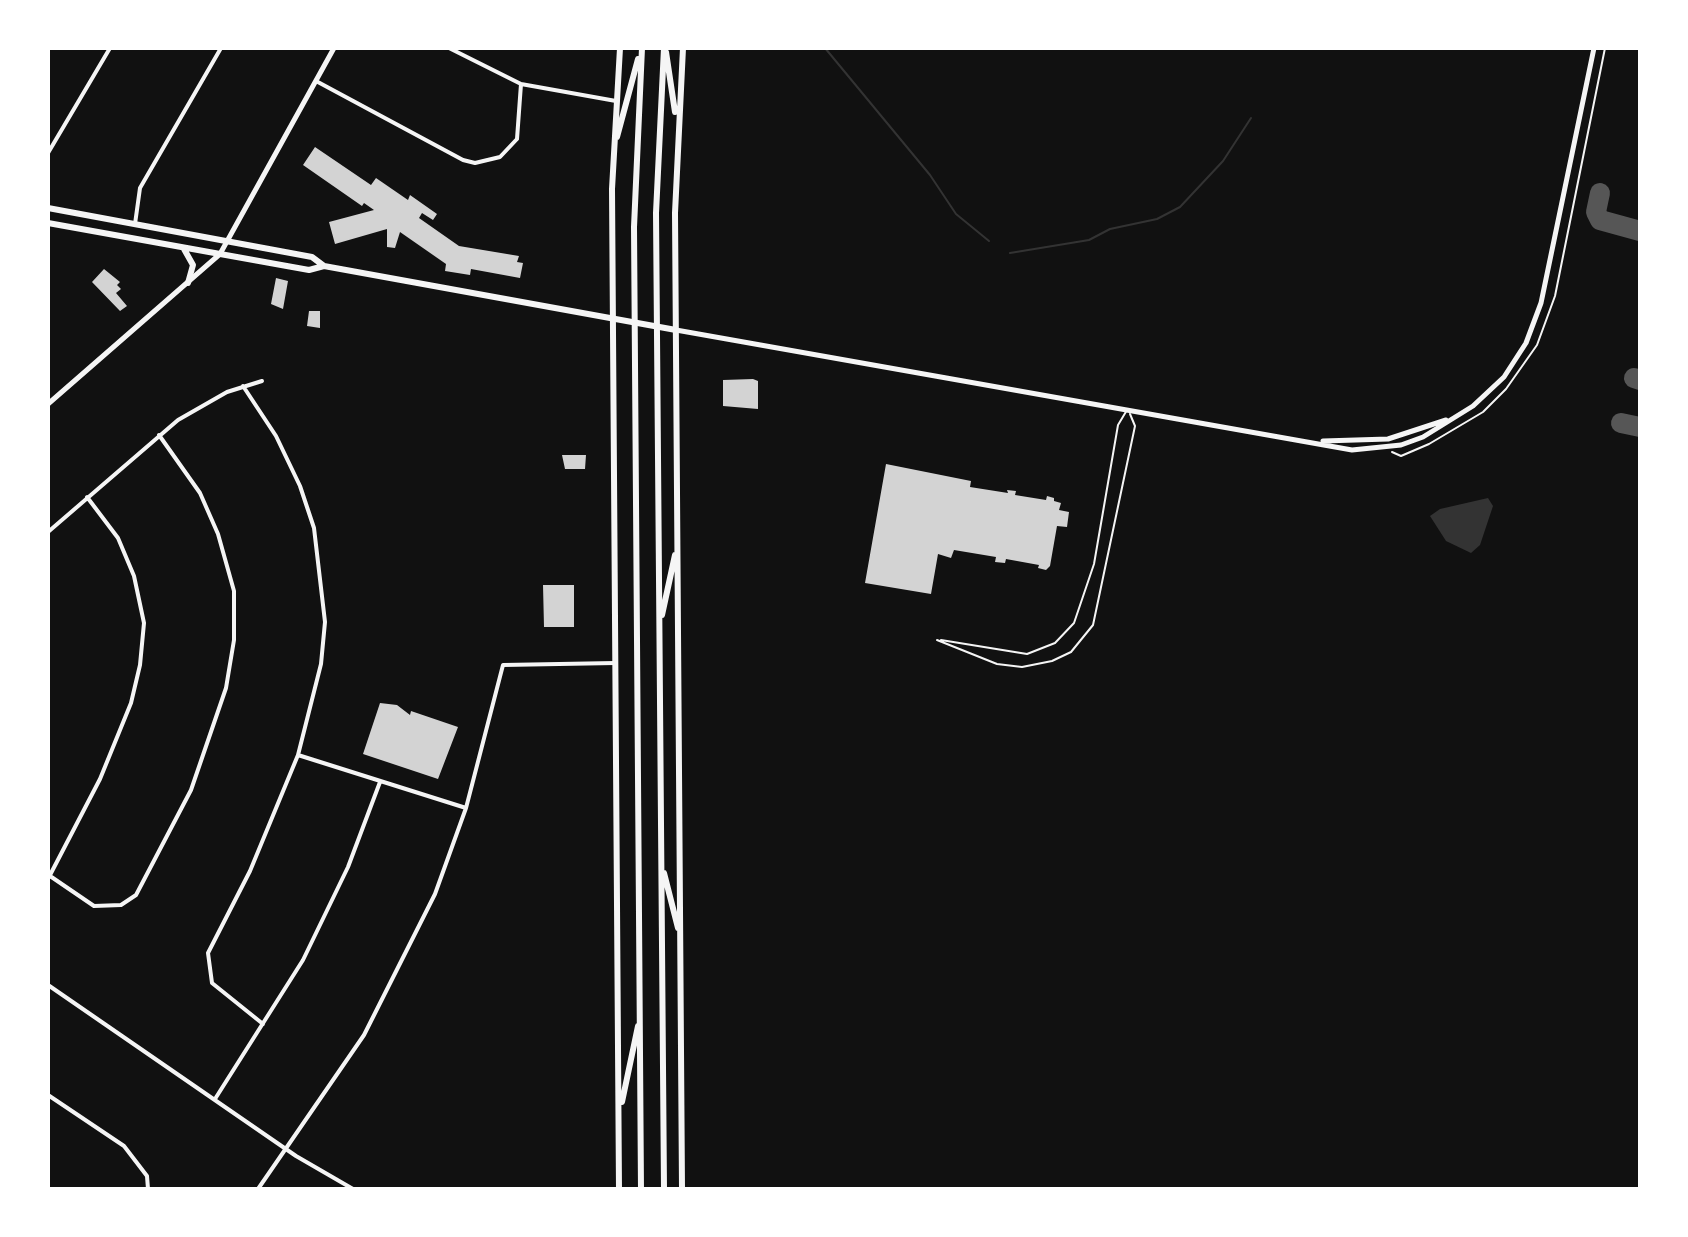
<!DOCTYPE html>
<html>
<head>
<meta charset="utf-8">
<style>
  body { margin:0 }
  #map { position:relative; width:1688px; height:1237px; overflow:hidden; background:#111; font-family:Figtree,sans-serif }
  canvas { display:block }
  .frame { position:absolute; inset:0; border:50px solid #fff; pointer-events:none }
</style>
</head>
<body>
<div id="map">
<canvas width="1688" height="1237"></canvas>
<div class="frame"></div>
</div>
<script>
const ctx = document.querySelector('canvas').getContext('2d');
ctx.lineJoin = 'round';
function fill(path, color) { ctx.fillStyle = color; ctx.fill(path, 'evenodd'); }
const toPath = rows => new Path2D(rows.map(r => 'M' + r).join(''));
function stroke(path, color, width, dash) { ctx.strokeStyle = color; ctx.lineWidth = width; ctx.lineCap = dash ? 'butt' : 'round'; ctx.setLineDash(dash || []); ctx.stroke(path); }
fill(toPath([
  [1488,498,1493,506,1480,545,1471,553,1446,541,1430,516,1440,509]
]), '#333');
stroke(toPath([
  [825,48,930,175,956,214,989,241],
  [1010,253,1089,240,1110,229,1157,219,1180,207,1223,161,1251,118]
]), '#333', 2);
stroke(toPath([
  [1600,193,1596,212,1600,220,1640,231],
  [1634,378,1640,380],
  [1621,423,1640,427]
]), '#565656', 20);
fill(toPath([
  [315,147,371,185,376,178,408,200,410,195,437,214,433,220,422,213,419,218,459,246,519,256,517,262,523,263,520,278,471,269,470,275,445,271,446,264,400,232,395,248,387,247,387,229,335,244,329,222,374,210,364,203,362,206,303,165],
  [104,269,120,282,117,285,121,289,116,293,127,306,120,311,92,282],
  [276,278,288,281,283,309,271,304],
  [309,311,320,311,320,328,307,326],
  [753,379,758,381,758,409,723,406,723,380],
  [562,455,586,455,585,469,565,469],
  [886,464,971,481,970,487,1008,493,1007,490,1016,491,1015,495,1046,500,1047,496,1054,498,1054,501,1061,503,1059,510,1069,512,1067,527,1057,526,1050,566,1046,570,1038,568,1039,565,1006,559,1005,563,995,562,996,557,954,550,951,558,938,554,931,594,865,583],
  [543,585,574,585,574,627,544,627],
  [380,703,397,705,410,715,411,711,458,727,438,779,363,754]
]), '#d3d3d3');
stroke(toPath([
  [1392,452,1401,456,1429,444,1483,412,1506,389,1537,345,1555,296,1605,48]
]), '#f5f5f5', 2);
stroke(toPath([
  [937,640,997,664,1022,667,1052,661,1071,652,1093,625,1135,426,1130,414],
  [941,640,1027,654,1055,643,1074,623,1094,564,1118,425,1127,410]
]), '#f5f5f5', 2);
stroke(toPath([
  [449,48,521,84,616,101],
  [316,81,463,160,475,163,500,157,517,139,521,84],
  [48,153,110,48],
  [135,224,140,188,221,48],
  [243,386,276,436,300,486,314,528,325,622,321,664,298,755,250,871,208,953,212,983,263,1024],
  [48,532,178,420,227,392,262,381],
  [298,755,466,808],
  [50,876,94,906,121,905,136,895,191,790,226,688,234,640,234,591,218,534,200,493,159,435],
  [49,877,100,779,131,703,140,665,144,623,134,576,118,538,87,497],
  [48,985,296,1156,353,1189],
  [48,1095,124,1146,147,1176,148,1189],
  [215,1099,303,960,348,867,380,782],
  [258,1189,364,1035,435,894,466,808,503,665,615,663]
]), '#f5f5f5', 4);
stroke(toPath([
  [676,330,1352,450,1401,445,1423,437,1473,406,1504,377,1526,343,1541,303,1594,48],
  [1323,441,1388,439,1446,420]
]), '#f5f5f5', 5);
stroke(toPath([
  [48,404,220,254,334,48]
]), '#f5f5f5', 5);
stroke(toPath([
  [48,208,312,257,324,266,676,330],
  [48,223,309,270,324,266],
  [184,249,193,265,188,283]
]), '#f5f5f5', 6);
stroke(toPath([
  [666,52,675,112],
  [617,137,638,59],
  [662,615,675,555],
  [664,873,678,928],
  [622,1102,638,1026],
  [619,1189,612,189,620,48],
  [641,1189,634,227,642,48],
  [664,1189,656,213,664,48],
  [682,1189,675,213,683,48]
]), '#f5f5f5', 6);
</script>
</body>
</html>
